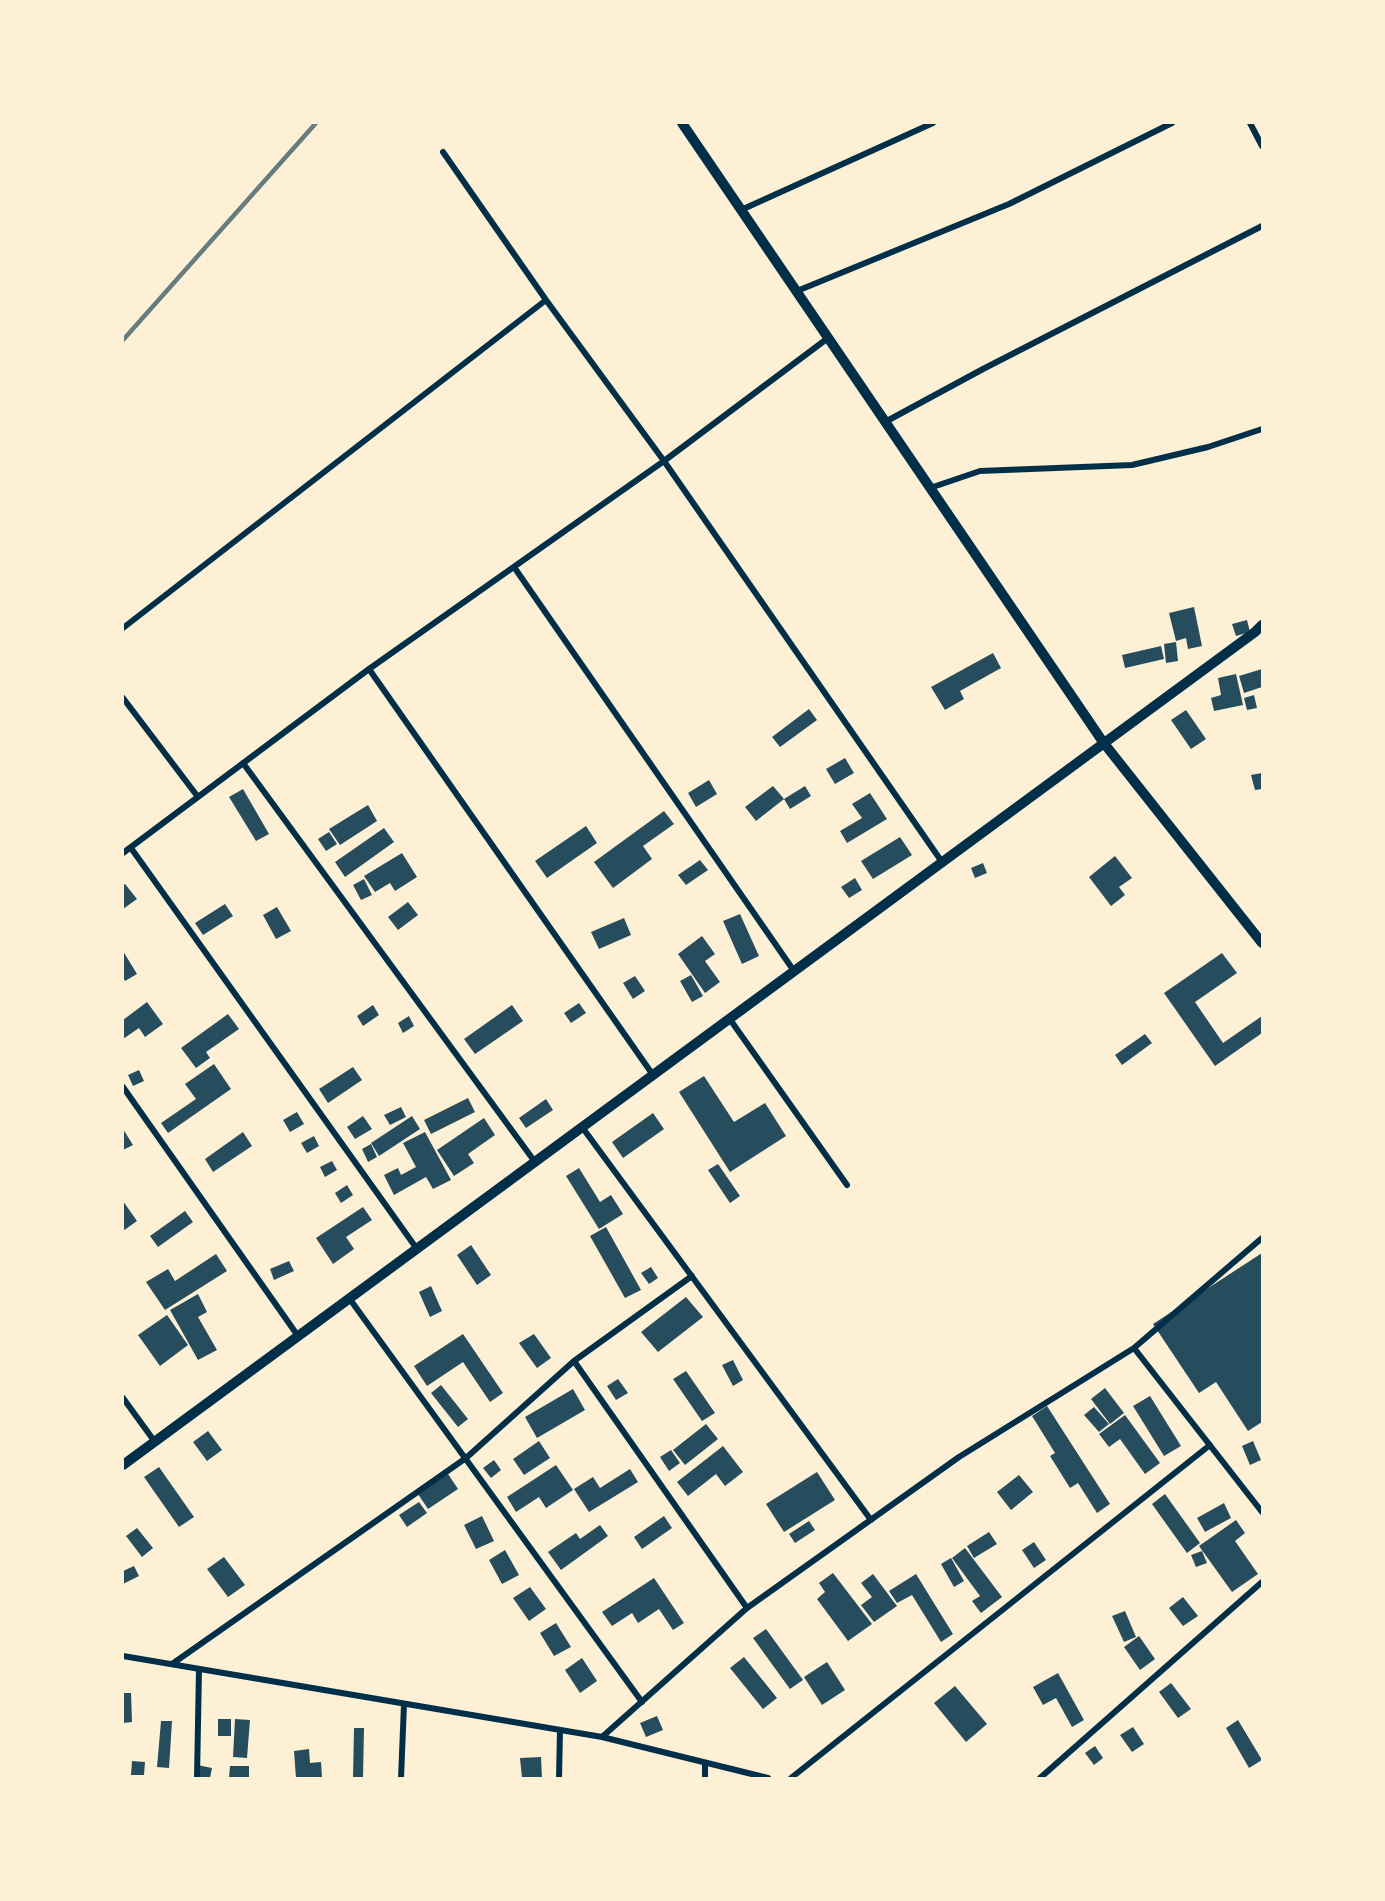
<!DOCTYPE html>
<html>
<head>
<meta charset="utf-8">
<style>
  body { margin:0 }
  #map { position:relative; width:1385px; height:1901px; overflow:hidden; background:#fdf0d5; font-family:Ubuntu,sans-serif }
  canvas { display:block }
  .frame { position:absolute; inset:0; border:124px solid #fdf0d5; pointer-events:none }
</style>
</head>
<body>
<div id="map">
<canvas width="1385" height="1901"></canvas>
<div class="frame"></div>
</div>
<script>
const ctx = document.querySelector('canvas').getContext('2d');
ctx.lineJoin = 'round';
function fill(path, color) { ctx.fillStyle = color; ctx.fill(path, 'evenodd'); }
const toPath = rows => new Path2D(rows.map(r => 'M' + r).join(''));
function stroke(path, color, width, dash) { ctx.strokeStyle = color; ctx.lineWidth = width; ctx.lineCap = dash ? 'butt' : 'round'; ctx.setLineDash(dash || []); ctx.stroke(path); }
fill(toPath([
  [1194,607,1202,646,1188,649,1186,638,1176,641,1169,613],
  [1247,620,1250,632,1236,636,1232,624],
  [1176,642,1178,661,1166,663,1164,644],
  [1161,646,1164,659,1125,668,1122,655],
  [993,653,1001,668,960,691,964,699,945,710,931,687],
  [1262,669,1262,687,1244,693,1239,676],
  [1236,674,1243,705,1214,711,1211,698,1221,695,1218,678],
  [1254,695,1257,708,1247,710,1244,698],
  [809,709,817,720,780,747,772,737],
  [1186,710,1206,739,1191,749,1171,720],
  [845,758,854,773,835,784,826,769],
  [1262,773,1262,789,1255,790,1251,775],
  [709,780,717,794,696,807,688,793],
  [773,786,784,799,756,821,745,807],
  [805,786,811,796,790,809,784,799],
  [243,789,269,834,256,841,229,797],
  [870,793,887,819,847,843,840,831,862,818,852,804],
  [368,805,377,821,340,845,329,829],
  [664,811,674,824,643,846,652,859,613,888,594,862],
  [586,826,597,843,547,878,535,861],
  [384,828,394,842,345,877,335,862],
  [329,832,337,844,326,851,318,839],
  [900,837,912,855,873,879,861,861],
  [402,853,417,877,395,891,390,883,375,892,364,876],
  [1115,856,1132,878,1119,887,1125,895,1111,906,1089,877],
  [700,860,708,870,686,885,678,875],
  [983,863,987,873,975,878,971,868],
  [855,878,862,890,849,898,841,887],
  [364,879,372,895,361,900,353,885],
  [125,884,137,899,123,909,123,885],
  [408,902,418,915,398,930,388,917],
  [225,904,233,916,203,935,195,923],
  [277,907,291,931,276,939,263,915],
  [740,914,759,956,742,964,723,921],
  [624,918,631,935,599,949,591,932],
  [702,936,715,954,705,961,720,982,705,993,678,954],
  [123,951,137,974,125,981,123,977],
  [1222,953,1237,973,1195,1002,1223,1043,1262,1016,1262,1033,1215,1066,1164,993],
  [691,975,703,996,692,1002,680,981],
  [635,976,645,991,633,999,623,983],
  [147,1002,163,1024,145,1037,139,1028,123,1039,123,1020],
  [579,1003,586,1013,571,1023,564,1013],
  [373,1005,379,1015,363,1026,357,1016],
  [512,1005,523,1021,475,1054,464,1039],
  [228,1014,239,1029,206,1052,210,1058,196,1068,181,1048],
  [409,1016,414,1026,403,1033,398,1023],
  [1145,1034,1152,1043,1122,1065,1115,1055],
  [214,1064,231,1089,168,1133,161,1123,196,1099,185,1084],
  [353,1067,362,1080,328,1103,319,1089],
  [139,1070,144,1081,133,1086,128,1075],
  [704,1076,734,1122,765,1103,786,1136,730,1172,679,1092],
  [468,1098,475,1112,431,1134,424,1120],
  [546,1099,553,1110,526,1128,519,1118],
  [401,1107,406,1117,390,1125,384,1115],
  [297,1112,304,1124,290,1132,283,1120],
  [653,1113,664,1129,623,1158,612,1142],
  [363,1116,372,1129,355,1139,347,1127],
  [412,1116,420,1129,379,1156,371,1143],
  [484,1118,495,1135,468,1154,474,1163,454,1176,437,1150],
  [123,1129,133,1145,123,1150],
  [243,1132,252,1146,213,1172,205,1159],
  [425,1132,451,1180,433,1189,426,1177,394,1195,384,1175,398,1168,401,1175,416,1167,403,1143],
  [314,1136,319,1146,307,1153,301,1143],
  [371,1144,377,1157,368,1162,362,1149],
  [332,1161,337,1170,325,1177,320,1167],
  [718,1164,740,1196,730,1203,708,1170],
  [579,1168,600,1202,611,1195,623,1214,599,1229,566,1176],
  [347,1185,353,1195,341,1203,335,1193],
  [123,1201,137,1221,123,1231],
  [363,1207,372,1220,346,1237,354,1249,333,1264,316,1238],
  [185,1211,193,1222,158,1247,150,1236],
  [606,1227,641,1290,625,1298,590,1236],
  [471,1245,491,1275,477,1285,457,1255],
  [1262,1253,1262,1422,1248,1431,1216,1382,1199,1393,1153,1324],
  [216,1254,227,1271,165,1310,146,1282,168,1269,175,1281],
  [289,1261,294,1271,274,1280,270,1269],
  [651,1267,658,1278,649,1284,641,1273],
  [431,1286,442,1311,430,1317,419,1292],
  [198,1294,207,1312,198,1317,217,1350,198,1360,170,1310],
  [686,1297,703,1317,658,1352,641,1332],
  [167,1315,188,1345,160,1366,138,1335],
  [463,1334,503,1393,490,1402,463,1362,427,1386,414,1366],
  [534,1334,551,1358,537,1368,519,1343],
  [733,1360,743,1380,733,1386,722,1365],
  [686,1371,715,1413,702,1421,673,1379],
  [618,1379,628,1393,616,1400,607,1386],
  [441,1385,468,1419,458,1427,431,1393],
  [1105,1388,1124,1413,1110,1424,1091,1399],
  [573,1389,585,1410,537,1438,525,1417],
  [1150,1396,1181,1446,1164,1456,1133,1406],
  [1047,1406,1110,1504,1097,1513,1078,1483,1070,1488,1050,1456,1055,1453,1032,1416],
  [1094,1407,1109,1424,1099,1432,1084,1415],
  [1125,1415,1160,1463,1145,1474,1120,1439,1109,1447,1099,1434],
  [706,1424,718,1439,685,1465,673,1450],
  [208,1431,222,1450,207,1461,193,1442],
  [539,1441,550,1458,524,1475,513,1459],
  [1253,1441,1261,1460,1250,1465,1242,1446],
  [723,1446,743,1472,725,1486,716,1474,688,1496,677,1482],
  [671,1450,680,1463,669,1471,660,1457],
  [494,1460,501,1470,491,1478,483,1468],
  [556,1465,573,1490,546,1508,539,1497,516,1512,507,1497],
  [159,1467,194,1517,179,1527,144,1477],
  [630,1469,638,1482,589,1512,574,1489,593,1477,600,1488],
  [817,1472,835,1500,784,1532,766,1504],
  [448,1474,458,1489,428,1509,418,1494],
  [1019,1475,1033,1492,1011,1510,997,1492],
  [1165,1494,1200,1543,1187,1553,1152,1504],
  [419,1502,427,1513,407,1527,399,1515],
  [1224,1503,1231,1518,1205,1532,1197,1518],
  [482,1516,494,1541,476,1549,464,1525],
  [664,1516,672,1528,642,1549,634,1537],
  [1236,1520,1245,1533,1235,1541,1258,1574,1232,1592,1199,1546],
  [809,1521,815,1530,795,1543,789,1534],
  [600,1525,608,1536,561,1570,548,1552,576,1533,580,1539],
  [137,1528,153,1548,142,1557,126,1536],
  [989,1532,997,1544,974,1558,967,1546],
  [1034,1542,1046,1560,1034,1568,1022,1550],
  [965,1548,1002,1597,981,1613,972,1601,980,1596,952,1558],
  [505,1550,519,1575,502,1584,489,1560],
  [1202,1551,1207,1563,1196,1567,1191,1555],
  [224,1557,245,1585,228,1597,207,1569],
  [951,1558,964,1581,954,1587,941,1564],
  [134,1566,139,1576,123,1584,123,1571],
  [833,1573,872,1624,848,1641,817,1599,825,1592,819,1583],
  [873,1574,897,1606,874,1622,861,1605,872,1597,861,1583],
  [916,1574,953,1634,941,1642,912,1595,897,1603,889,1591],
  [654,1578,684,1623,673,1630,659,1609,638,1623,632,1613,612,1626,602,1612],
  [530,1587,546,1609,529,1621,513,1598],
  [1183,1597,1198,1616,1183,1626,1169,1608],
  [1125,1611,1136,1637,1124,1642,1112,1616],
  [556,1623,571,1647,554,1656,540,1633],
  [766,1629,803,1680,790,1689,753,1638],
  [1139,1636,1155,1659,1140,1670,1124,1647],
  [744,1657,777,1698,763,1709,730,1668],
  [582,1658,597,1681,580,1693,565,1670],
  [827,1662,845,1690,822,1705,804,1677],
  [1058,1673,1084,1720,1072,1727,1056,1698,1043,1705,1033,1687],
  [1171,1683,1191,1709,1178,1718,1159,1692],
  [955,1686,987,1724,966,1742,934,1703],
  [123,1693,131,1693,132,1722,123,1723],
  [657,1716,663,1730,646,1737,640,1723],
  [218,1719,231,1719,231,1736,218,1736],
  [235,1719,250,1720,247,1758,233,1757],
  [1238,1720,1262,1760,1249,1768,1226,1728],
  [161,1721,172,1721,169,1768,157,1767],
  [1133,1727,1144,1744,1132,1752,1120,1735],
  [354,1728,364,1728,363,1778,353,1778],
  [1095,1746,1103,1758,1094,1765,1085,1753],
  [309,1749,310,1763,321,1762,322,1778,296,1778,294,1751],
  [541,1757,542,1778,522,1778,520,1758],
  [132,1761,145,1762,144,1775,131,1775],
  [197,1765,212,1768,210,1778,195,1778],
  [230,1766,249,1766,249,1778,229,1778]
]), '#264d5e');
stroke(toPath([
  [1250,123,1262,146],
  [443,152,546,300],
  [741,210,933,123],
  [797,291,1009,204,1172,123],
  [885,422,983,369,1262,226],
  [930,488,980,471,1132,465,1208,447,1262,429],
  [514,567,794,971],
  [123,628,546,300,664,461,942,862],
  [369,669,653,1075],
  [123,698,198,797],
  [243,763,535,1162],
  [131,848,417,1249],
  [123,853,369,669,664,461,828,338],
  [729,1018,847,1185],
  [123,1087,298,1336],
  [582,1127,871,1520],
  [349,1298,642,1702],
  [1134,1348,1262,1512],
  [574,1361,747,1608],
  [123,1398,155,1442],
  [123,1656,602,1737,768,1778],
  [172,1664,466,1458,574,1361,692,1276],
  [602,1737,747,1608,959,1457,1134,1348,1262,1238],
  [197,1778,199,1669],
  [401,1778,404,1704],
  [559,1778,560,1730],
  [705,1778,705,1763],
  [791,1778,1210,1445],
  [1040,1778,1262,1582]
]), '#003049', 6);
stroke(toPath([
  [682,123,1103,742,1262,943],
  [123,1465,1255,632,1262,625]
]), '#003049', 10);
stroke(toPath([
  [123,340,316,123]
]), '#657d81', 4.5);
</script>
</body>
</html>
